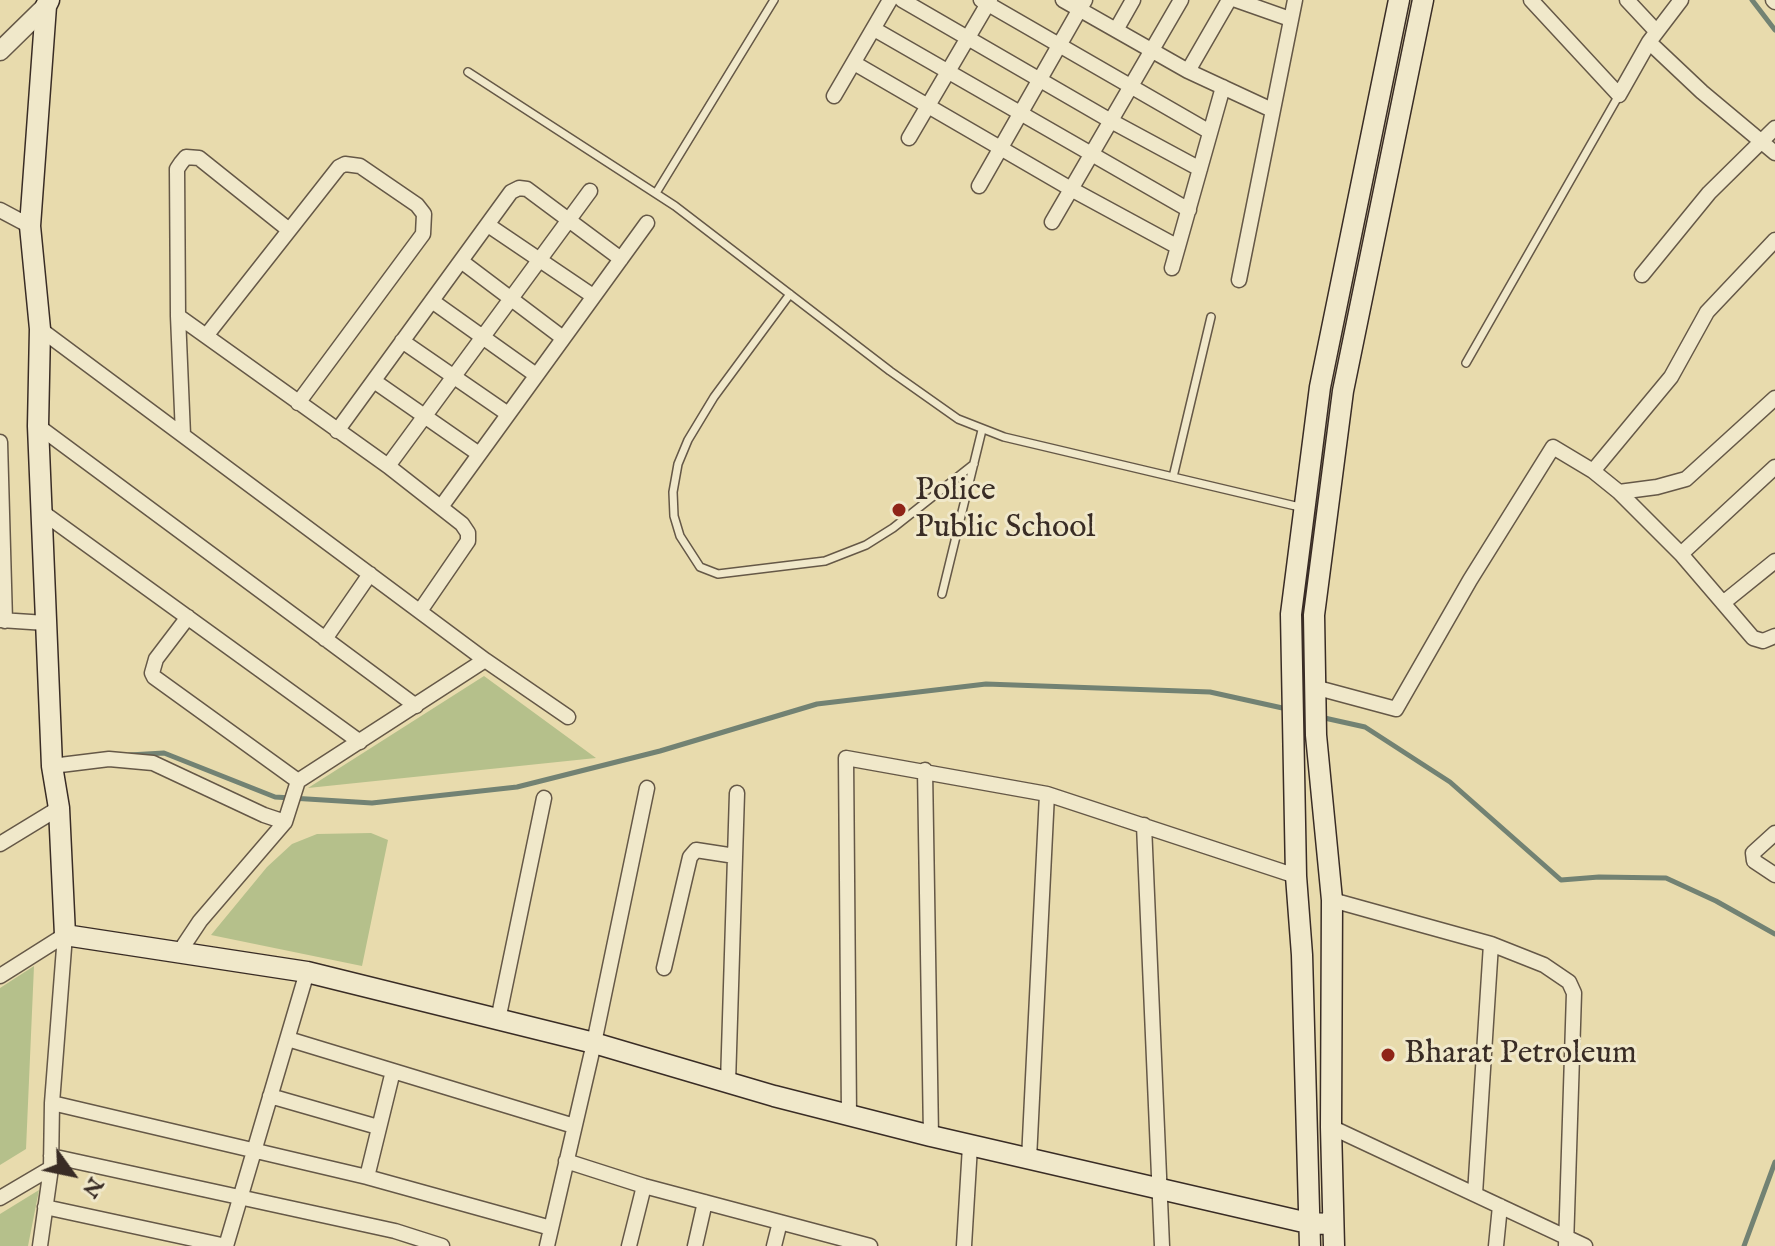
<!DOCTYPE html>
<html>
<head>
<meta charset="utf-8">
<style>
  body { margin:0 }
  #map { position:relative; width:1775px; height:1246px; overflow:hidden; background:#e8dbad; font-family:"IM FELL English",serif }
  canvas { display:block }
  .north { position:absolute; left:32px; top:1134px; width:80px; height:80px; -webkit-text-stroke:6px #f0e8ca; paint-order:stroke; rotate:123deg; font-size:22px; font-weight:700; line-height:32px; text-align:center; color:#392c25 }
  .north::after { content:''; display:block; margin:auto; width:28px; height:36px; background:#392c25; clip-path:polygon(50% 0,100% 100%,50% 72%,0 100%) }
</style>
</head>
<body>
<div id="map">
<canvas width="1775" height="1246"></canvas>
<div class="north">N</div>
</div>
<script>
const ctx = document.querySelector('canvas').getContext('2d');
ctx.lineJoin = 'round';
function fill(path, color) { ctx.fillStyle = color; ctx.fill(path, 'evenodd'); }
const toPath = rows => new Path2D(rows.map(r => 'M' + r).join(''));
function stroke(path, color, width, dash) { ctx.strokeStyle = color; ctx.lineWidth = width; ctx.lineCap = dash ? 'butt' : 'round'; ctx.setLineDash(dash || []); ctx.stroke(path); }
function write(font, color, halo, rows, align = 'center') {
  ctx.font = font + ' "IM FELL English",serif'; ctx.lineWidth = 6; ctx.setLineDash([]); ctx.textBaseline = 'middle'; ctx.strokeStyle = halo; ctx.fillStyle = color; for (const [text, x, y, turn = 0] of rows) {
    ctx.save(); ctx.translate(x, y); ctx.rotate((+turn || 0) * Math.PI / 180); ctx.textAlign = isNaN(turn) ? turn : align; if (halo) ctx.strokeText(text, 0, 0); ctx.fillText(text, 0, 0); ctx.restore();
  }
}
fill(toPath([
  [484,676,596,758,308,788],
  [371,833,388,840,362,966,211,935,267,867,292,844,317,834],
  [34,966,26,1149,0,1165,0,988],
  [39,1190,28,1246,0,1246,0,1214]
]), '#b5c08b');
stroke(toPath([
  [1752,0,1775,30],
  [1320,717,1365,727,1450,782,1561,880,1599,877,1666,878,1716,901,1775,934],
  [129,755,164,753,275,797,372,803,517,787,660,751,817,704,986,684,1210,692,1287,709],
  [1744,1246,1775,1162]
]), '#728273', 5);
const service = toPath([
  [468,72,675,206,890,371,958,419,1004,437,1304,508],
  [656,193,774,0],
  [790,294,714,397,688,440,678,464,673,492,674,516,680,536,700,567,718,574,825,561,866,545,893,528,974,464],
  [1466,363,1619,95],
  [1173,477,1211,317],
  [942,594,982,430]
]);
const minor = toPath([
  [902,0,1111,121,1200,169],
  [981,0,1210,132],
  [1063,0,1188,71,1272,110],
  [1236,0,1290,19],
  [1531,0,1619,95,1649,42,1681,0],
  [1627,0,1656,31],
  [1773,0,1775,2],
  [874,29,1189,210],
  [1116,30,1133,0],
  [1649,42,1702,92,1775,153],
  [854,63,1071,189,1178,247],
  [1188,71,1229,0],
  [834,96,890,0],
  [909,138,990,0],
  [979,186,1085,0],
  [0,210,30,226],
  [1052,222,1181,0],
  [488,225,593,296],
  [461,261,563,338],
  [1172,268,1223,87],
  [1642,275,1709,193,1775,128],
  [1239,280,1295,0],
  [432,301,536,375],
  [178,316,388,466,462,524,468,533,468,541,420,611],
  [40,329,485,660,568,717],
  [206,336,339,167,345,164,360,166,417,205,424,214,423,234,298,403],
  [402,341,508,414],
  [374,381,479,454],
  [38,426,416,706],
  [337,431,511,192,519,188,527,189,621,259],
  [183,435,178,316,177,169,181,163,186,157,199,158,289,230],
  [0,442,5,621],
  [388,466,590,191],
  [1593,471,1671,377,1707,312,1775,240],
  [1619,492,1681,554,1753,638,1763,641,1775,636],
  [441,507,647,223],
  [42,512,360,742],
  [1681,554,1775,467],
  [1723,603,1775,561],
  [188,617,156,659,152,673,154,677,298,781],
  [0,620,46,623],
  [325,639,370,574],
  [1314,687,1396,709,1470,580,1553,447,1593,471,1619,492,1657,487,1686,479,1775,398],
  [52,766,109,759,153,763,264,815,285,822],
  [925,770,931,1136],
  [1144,825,1162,1246],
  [1775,833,1753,853,1754,861,1775,875],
  [0,844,59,808],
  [1332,900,1491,944,1544,965,1569,982,1574,993,1566,1246],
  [180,951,200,921,285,822,298,781,485,660],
  [664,968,690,857,696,850,735,856],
  [0,976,65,935],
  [498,1020,544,798],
  [288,1039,574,1126],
  [728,1083,737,793],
  [270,1096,378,1127],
  [52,1103,367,1177,551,1228],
  [849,1115,846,758,1047,794,1296,876],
  [1331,1127,1585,1246],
  [51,1156,395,1231,442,1246],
  [1029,1159,1047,794],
  [566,1161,644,1186,870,1246],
  [367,1177,393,1071],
  [1475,1194,1491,944],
  [0,1198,51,1168],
  [45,1207,226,1246],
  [40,1246,51,1168,52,1103,65,935],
  [226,1246,307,972],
  [547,1246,594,1043,647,788],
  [629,1246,644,1186],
  [695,1246,705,1202],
  [774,1246,780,1222],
  [964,1246,970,1146],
  [1496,1246,1500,1206]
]);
const tertiary = toPath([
  [0,51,46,6]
]);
const secondary = toPath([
  [49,0,46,6,30,226,40,329,38,426,52,766,59,808,65,935,307,972,594,1043,774,1096,931,1136,1308,1223,1332,1224],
  [1310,1246,1302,955,1296,876,1291,614,1320,387,1399,0],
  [1334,1246,1331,1127,1332,900,1316,735,1314,615,1343,391,1423,0]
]);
stroke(service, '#655847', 10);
stroke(minor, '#655847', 17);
stroke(tertiary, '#655847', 21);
stroke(secondary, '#392c25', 23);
stroke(service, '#f0e8ca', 7);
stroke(minor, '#f0e8ca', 14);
stroke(tertiary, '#f0e8ca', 18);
stroke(secondary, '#f0e8ca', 20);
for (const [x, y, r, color] of [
  [899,510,8,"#8f2418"],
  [1388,1055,8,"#8f2418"]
]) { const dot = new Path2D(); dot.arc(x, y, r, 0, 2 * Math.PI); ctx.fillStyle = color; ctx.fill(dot); stroke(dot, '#f0e8ca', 3); }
write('32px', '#392c25', '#f0e8ca', [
  ["Police",915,492],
  ["Public School",915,529],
  ["Bharat Petroleum",1404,1055]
], 'left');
</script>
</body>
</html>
